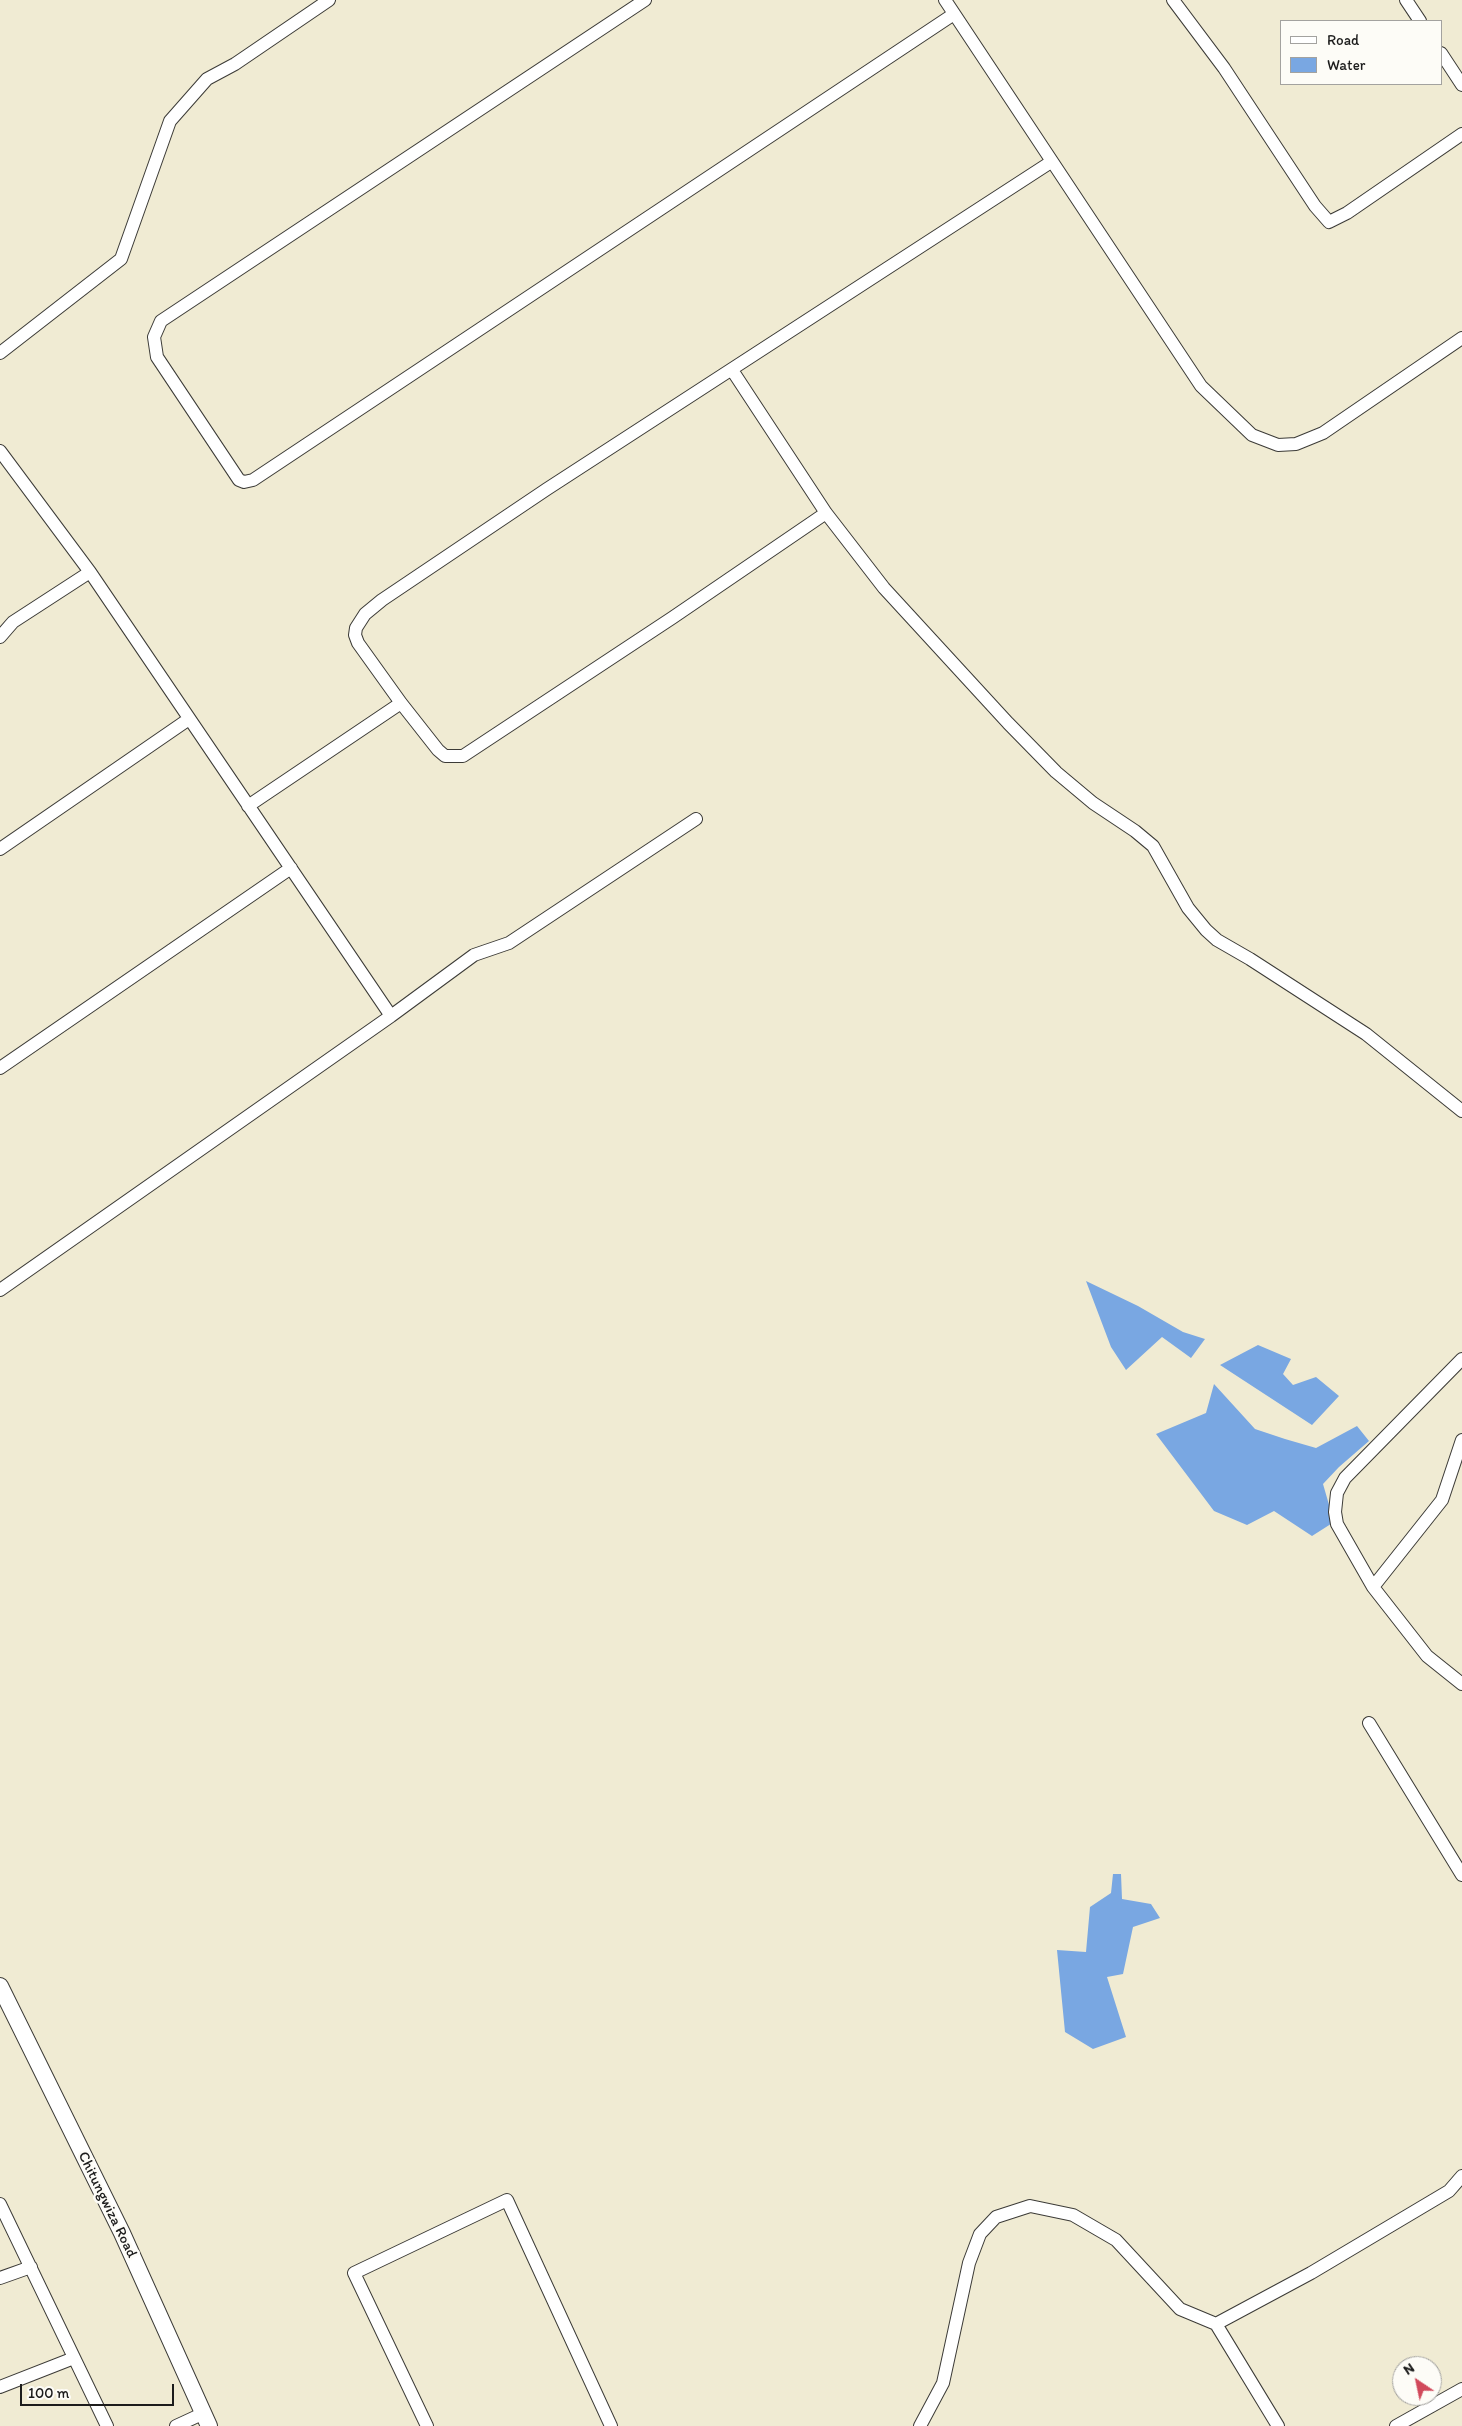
<!DOCTYPE html>
<html>
<head>
<meta charset="utf-8">
<style>
  body { margin:0 }
  #map { position:relative; width:1462px; height:2426px; overflow:hidden; background:#f0ebd3; font-family:Itim,sans-serif }
  canvas { display:block }
  .legend { position:absolute; left:1280px; top:20px; width:162px; height:65px; box-sizing:border-box; background:#fdfcf7; border:1px solid #a3a29f; margin:0; padding:6px 9px; list-style:none; font-size:15px; color:#1c1c1c }
  .legend li { display:flex; align-items:center; gap:10px; height:25px }
  .legend b { width:25px; border:1px solid #a3a29f }
  .north { position:absolute; left:1392px; top:2356px; width:50px; height:50px; box-sizing:border-box; background:#fdfcf7; border:1px solid #a3a29f; border-radius:50%; rotate:326deg; font-size:14px; font-weight:700; line-height:20px; text-align:center; color:#1c1c1c }
  .north::after { content:''; display:block; margin:auto; width:18px; height:22px; background:#d1495b; clip-path:polygon(50% 0,100% 100%,50% 72%,0 100%) }
  .scale { position:absolute; left:20px; top:2384px; width:154px; height:22px; box-sizing:border-box; border:2px solid #1c1c1c; border-top:0; padding-left:6px; font-size:15px; line-height:18px; white-space:nowrap; color:#1c1c1c; -webkit-text-stroke:4px #fdfcf7; paint-order:stroke }
</style>
</head>
<body>
<div id="map">
<canvas width="1462" height="2426"></canvas>
<ul class="legend">
<li><b style="height:6px;background:#fff"></b>Road</li>
<li><b style="height:14px;background:#79a7e2"></b>Water</li>
</ul>
<div class="north">N</div>
<div class="scale">100 m</div>
</div>
<script>
const ctx = document.querySelector('canvas').getContext('2d');
ctx.lineJoin = 'round';
function fill(path, color) { ctx.fillStyle = color; ctx.fill(path, 'evenodd'); }
const toPath = rows => new Path2D(rows.map(r => 'M' + r).join(''));
function stroke(path, color, width, dash) { ctx.strokeStyle = color; ctx.lineWidth = width; ctx.lineCap = dash ? 'butt' : 'round'; ctx.setLineDash(dash || []); ctx.stroke(path); }
function write(font, color, halo, rows, align = 'center') {
  ctx.font = font + ' Itim,sans-serif'; ctx.lineWidth = 5; ctx.setLineDash([]); ctx.textBaseline = 'middle'; ctx.strokeStyle = halo; ctx.fillStyle = color; for (const [text, x, y, turn = 0] of rows) {
    ctx.save(); ctx.translate(x, y); ctx.rotate((+turn || 0) * Math.PI / 180); ctx.textAlign = isNaN(turn) ? turn : align; if (halo) ctx.strokeText(text, 0, 0); ctx.fillText(text, 0, 0); ctx.restore();
  }
}
fill(toPath([
  [1086,1281,1138,1306,1183,1332,1205,1339,1191,1358,1162,1337,1126,1370,1111,1347],
  [1258,1345,1291,1359,1283,1374,1293,1385,1316,1377,1339,1396,1312,1425,1220,1365],
  [1214,1384,1255,1429,1285,1439,1316,1448,1357,1426,1369,1441,1339,1467,1323,1484,1334,1522,1312,1536,1274,1511,1247,1525,1214,1511,1156,1434,1206,1413],
  [1113,1874,1121,1874,1122,1899,1151,1904,1160,1918,1133,1927,1123,1974,1107,1977,1126,2037,1093,2049,1065,2032,1057,1950,1086,1952,1090,1907,1111,1893]
]), '#79a7e2');
const minor = toPath([
  [645,0,161,321,154,337,157,357,239,480,244,482,253,480,954,14],
  [945,0,1201,386,1252,435,1278,445,1296,444,1323,433,1462,338],
  [1173,0,1224,68,1315,206,1329,222,1347,213,1462,134],
  [1406,0,1420,21],
  [1441,53,1462,85],
  [0,353,121,259,170,121,207,79,235,64,329,0],
  [732,370,826,513,884,588,1008,723,1056,772,1093,803,1135,831,1153,846,1188,908,1206,930,1217,940,1250,959,1366,1034,1462,1111],
  [0,451,90,572,391,1016],
  [826,513,672,618,463,756,445,756,438,750,401,703,358,643,355,635,356,628,365,614,382,600,547,489,1051,162],
  [0,637,13,622,90,572],
  [248,806,401,703],
  [0,849,189,719],
  [0,1068,291,868],
  [0,1290,391,1016,474,955,509,943,696,819],
  [1462,1440,1442,1500,1373,1587,1427,1656,1462,1684],
  [1373,1587,1337,1524,1335,1512,1337,1493,1345,1478,1462,1359],
  [1369,1723,1462,1875],
  [0,2204,107,2426],
  [0,2278,31,2267],
  [1216,2324,1278,2426],
  [0,2387,74,2358],
  [176,2426,202,2414],
  [427,2426,354,2273,507,2200,611,2426],
  [920,2426,943,2383,969,2263,980,2234,996,2217,1030,2206,1073,2215,1116,2240,1180,2309,1216,2324,1311,2273,1449,2191,1462,2176],
  [1396,2426,1462,2389]
]);
const major = toPath([
  [0,1986,122,2233,209,2426]
]);
stroke(minor, '#3c3b37', 14);
stroke(major, '#3c3b37', 18);
stroke(minor, '#fff', 12);
stroke(major, '#fff', 16);
write('15px', '#1c1c1c', '#fdfcf7', [
  ["Chitungwiza Road",107,2205,64]
]);
</script>
</body>
</html>
